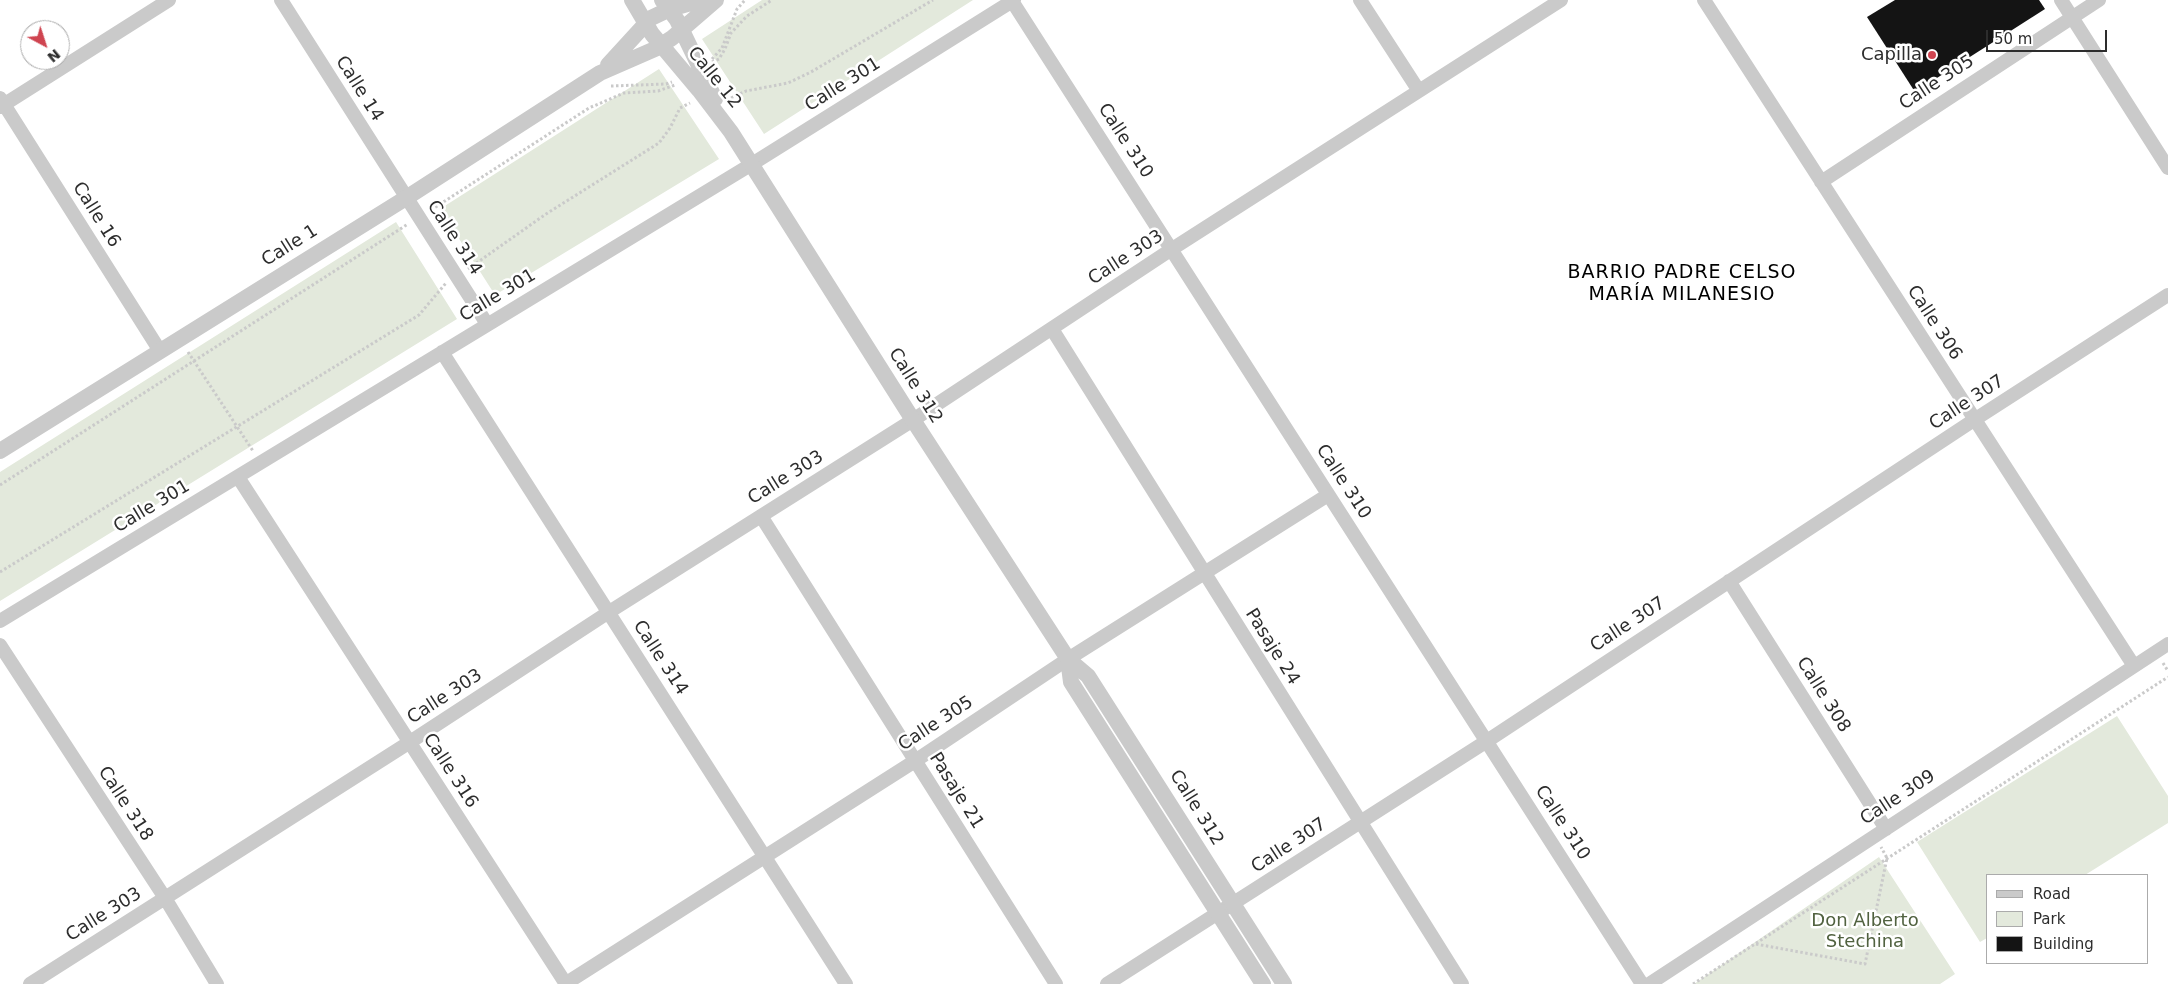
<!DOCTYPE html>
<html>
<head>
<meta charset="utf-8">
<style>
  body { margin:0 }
  #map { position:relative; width:2168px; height:984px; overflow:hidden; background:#fff; font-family:"DejaVu Sans",sans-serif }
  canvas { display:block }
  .legend { position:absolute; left:1986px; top:874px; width:162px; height:90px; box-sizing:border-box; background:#fff; border:1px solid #ababab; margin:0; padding:6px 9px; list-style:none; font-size:15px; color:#2d2d2d }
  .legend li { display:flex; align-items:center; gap:10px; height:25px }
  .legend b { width:25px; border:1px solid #ababab }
  .north { position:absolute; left:20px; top:20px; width:50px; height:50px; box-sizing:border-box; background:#fff; border:1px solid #ababab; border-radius:50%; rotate:140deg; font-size:14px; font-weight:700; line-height:20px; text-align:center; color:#2d2d2d }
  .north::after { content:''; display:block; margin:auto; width:18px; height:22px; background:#cf4450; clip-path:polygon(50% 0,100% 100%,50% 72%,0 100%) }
  .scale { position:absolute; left:1986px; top:30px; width:121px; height:22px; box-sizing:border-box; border:2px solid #2d2d2d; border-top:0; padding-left:6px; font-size:15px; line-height:18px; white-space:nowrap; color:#2d2d2d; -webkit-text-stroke:4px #fff; paint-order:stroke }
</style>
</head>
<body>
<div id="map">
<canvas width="2168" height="984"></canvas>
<ul class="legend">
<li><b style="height:6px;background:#cacaca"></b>Road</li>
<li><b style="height:14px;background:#e3e9dc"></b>Park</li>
<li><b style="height:14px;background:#141414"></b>Building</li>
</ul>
<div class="north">N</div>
<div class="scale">50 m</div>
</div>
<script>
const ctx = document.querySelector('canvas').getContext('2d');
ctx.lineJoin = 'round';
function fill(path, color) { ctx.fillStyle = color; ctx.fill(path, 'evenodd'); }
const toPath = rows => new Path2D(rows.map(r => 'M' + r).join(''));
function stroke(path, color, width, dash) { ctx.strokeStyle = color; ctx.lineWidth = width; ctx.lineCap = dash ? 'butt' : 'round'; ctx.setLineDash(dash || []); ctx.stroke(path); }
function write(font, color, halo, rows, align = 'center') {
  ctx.font = font + ' "DejaVu Sans",sans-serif'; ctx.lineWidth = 5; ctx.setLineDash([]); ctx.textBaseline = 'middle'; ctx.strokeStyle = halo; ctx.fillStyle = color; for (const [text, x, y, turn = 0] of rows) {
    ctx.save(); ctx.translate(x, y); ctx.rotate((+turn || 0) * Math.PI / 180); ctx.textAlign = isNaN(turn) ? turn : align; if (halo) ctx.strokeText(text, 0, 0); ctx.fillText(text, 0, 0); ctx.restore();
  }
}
fill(toPath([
  [762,0,973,0,764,134,702,39],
  [659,69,719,159,495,295,440,209],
  [396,222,457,319,0,601,0,472],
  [2117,716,2168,796,2168,823,2085,875,1987,875,1987,938,1980,942,1917,842],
  [1879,857,1955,974,1940,984,1694,984]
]), '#e3e9dc');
fill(toPath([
  [1895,0,2039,0,2045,9,1915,92,1867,17]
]), '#141414');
stroke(toPath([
  [712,59,722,48,737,9,745,0],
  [712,62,719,59,725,49,731,33,747,16,772,0],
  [611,86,666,84,672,82],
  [731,98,746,91,788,83,811,72,933,0],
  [431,210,589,108,624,93,658,91,675,85],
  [468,269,546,214,659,143,670,128,680,108,690,103],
  [188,352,253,451],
  [0,485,408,224],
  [0,572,419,315,446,283],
  [2163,663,2168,671],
  [1756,944,1865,964,1887,858,1881,847],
  [1693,984,2168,677]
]), '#cacaca', 3, [2.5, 2.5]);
stroke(toPath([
  [281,0,487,324],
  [1360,0,1419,91],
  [1704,0,2134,666],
  [2061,0,2168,168],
  [1012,1,1642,984],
  [0,98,160,351],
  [0,107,169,0],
  [1821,182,2099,0],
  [1052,329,1462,984],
  [442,352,846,984],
  [238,477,566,984],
  [761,516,1056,984],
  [1729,581,1886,829],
  [0,621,752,164,1014,0],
  [0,645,165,898,217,984],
  [30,984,410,742,609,612,913,420,1172,249,1561,0],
  [565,984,915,761,1068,659,1328,495],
  [1107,984,1487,741,1974,420,2168,295],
  [1649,984,2168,644]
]), '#cacaca', 14);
stroke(toPath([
  [632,0,652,34,699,90,731,132,913,420,1068,659,1088,676,1284,984],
  [662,0,677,20,715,99],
  [608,65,651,18,670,9,701,0],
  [0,451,406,198,600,73,655,49,672,38,716,0],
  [1068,659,1071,682,1263,984]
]), '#cacaca', 16);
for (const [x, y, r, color] of [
  [1932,55,5,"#cf4450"]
]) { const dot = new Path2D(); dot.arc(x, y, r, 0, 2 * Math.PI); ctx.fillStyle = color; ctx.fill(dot); stroke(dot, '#fff', 2); }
write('18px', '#2d2d2d', '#fff', [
  ["Capilla",1922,55]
], 'right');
write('18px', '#2d2d2d', '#fff', [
  ["Calle 12",714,78,51],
  ["Calle 305",1937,83,-33],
  ["Calle 301",843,85,-32],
  ["Calle 14",359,89,58],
  ["Calle 310",1125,141,57],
  ["Calle 16",96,215,58],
  ["Calle 314",454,238,57],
  ["Calle 1",290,246,-32],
  ["Calle 303",1126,258,-33],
  ["Calle 301",498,296,-31],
  ["Calle 306",1934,323,57],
  ["Calle 312",915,386,58],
  ["Calle 307",1967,403,-33],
  ["Calle 303",786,478,-32],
  ["Calle 310",1343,482,57],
  ["Calle 301",152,507,-31],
  ["Calle 307",1628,625,-33],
  ["Pasaje 24",1272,647,58],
  ["Calle 314",660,658,57],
  ["Calle 308",1823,695,58],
  ["Calle 303",445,697,-33],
  ["Calle 305",936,724,-33],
  ["Calle 316",450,771,57],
  ["Pasaje 21",956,791,58],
  ["Calle 309",1898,798,-33],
  ["Calle 318",125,804,57],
  ["Calle 312",1196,808,58],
  ["Calle 310",1562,823,57],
  ["Calle 307",1289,846,-33],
  ["Calle 303",104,915,-32]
]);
write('18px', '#516240', '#fff', [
  ["Don Alberto",1865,921],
  ["Stechina",1865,942]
]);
ctx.letterSpacing = '1px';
write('19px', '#000', '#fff', [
  ["BARRIO PADRE CELSO",1682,273],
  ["MARÍA MILANESIO",1682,295]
]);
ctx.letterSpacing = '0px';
</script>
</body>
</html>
